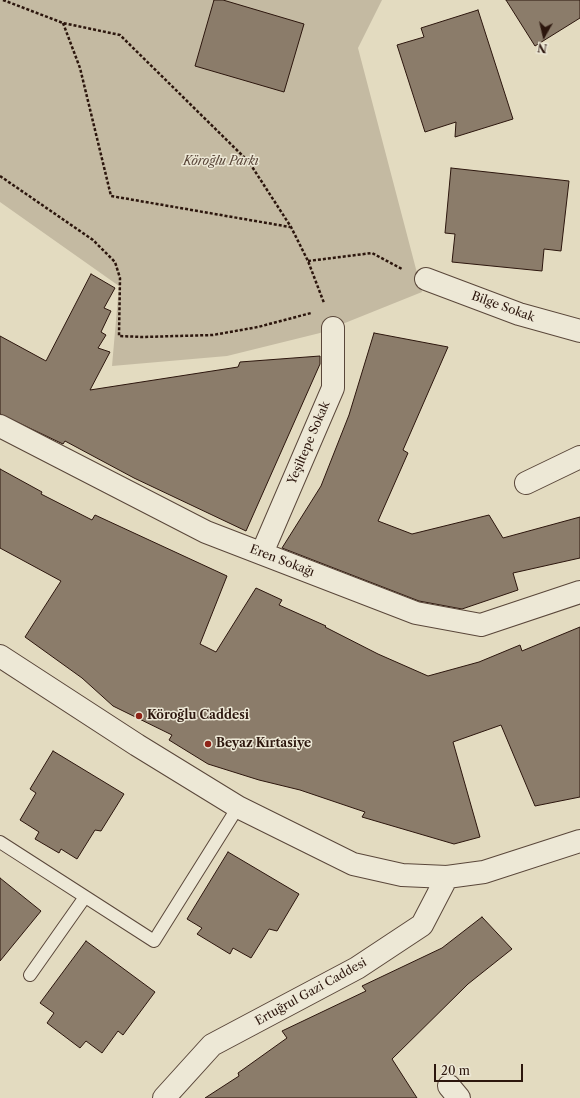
<!DOCTYPE html>
<html>
<head>
<meta charset="utf-8">
<style>
  body { margin:0 }
  #map { position:relative; width:580px; height:1098px; overflow:hidden; background:#e3dbc0; font-family:"Libre Caslon Text",serif }
  canvas { display:block }
  .north { position:absolute; left:524px; top:16px; width:40px; height:40px; -webkit-text-stroke:3px #ede8d6; paint-order:stroke; rotate:188deg; font-size:11px; font-weight:700; line-height:16px; text-align:center; color:#2c160d }
  .north::after { content:''; display:block; margin:auto; width:14px; height:18px; background:#2c160d; clip-path:polygon(50% 0,100% 100%,50% 72%,0 100%) }
  .scale { position:absolute; left:434px; top:1064px; width:89px; height:18px; box-sizing:border-box; border:2px solid #2c160d; border-top:0; padding-left:5px; font-size:12px; line-height:14px; white-space:nowrap; color:#2c160d; -webkit-text-stroke:3px #ede8d6; paint-order:stroke }
</style>
</head>
<body>
<div id="map">
<canvas width="580" height="1098"></canvas>
<div class="north">N</div>
<div class="scale">20 m</div>
</div>
<script>
const ctx = document.querySelector('canvas').getContext('2d');
ctx.lineJoin = 'round';
function fill(path, color) { ctx.fillStyle = color; ctx.fill(path, 'evenodd'); }
const toPath = rows => new Path2D(rows.map(r => 'M' + r).join(''));
function stroke(path, color, width, dash) { ctx.strokeStyle = color; ctx.lineWidth = width; ctx.lineCap = dash ? 'butt' : 'round'; ctx.setLineDash(dash || []); ctx.stroke(path); }
function write(font, color, halo, rows, align = 'center') {
  ctx.font = font + ' "Libre Caslon Text",serif'; ctx.lineWidth = 3; ctx.setLineDash([]); ctx.textBaseline = 'middle'; ctx.strokeStyle = halo; ctx.fillStyle = color; for (const [text, x, y, turn = 0] of rows) {
    ctx.save(); ctx.translate(x, y); ctx.rotate((+turn || 0) * Math.PI / 180); ctx.textAlign = isNaN(turn) ? turn : align; if (halo) ctx.strokeText(text, 0, 0); ctx.fillText(text, 0, 0); ctx.restore();
  }
}
fill(toPath([
  [0,0,382,0,358,48,422,292,320,333,227,356,112,366,119,286,0,202]
]), '#c4baa2');
const building = toPath([
  [214,0,223,0,304,24,284,92,195,66,214,0],
  [506,0,580,0,580,18,535,46,506,0],
  [478,10,513,119,455,137,456,122,425,132,397,45,424,37,421,28,478,10],
  [451,168,569,181,561,251,544,249,542,271,452,262,455,234,445,233,451,168],
  [91,274,115,288,104,308,111,311,101,332,106,335,98,348,110,352,90,390,238,367,240,362,320,356,320,364,246,531,134,478,65,441,63,444,0,414,0,336,46,361,91,274],
  [374,333,448,347,403,450,408,453,378,521,412,534,489,515,503,538,580,517,580,558,513,573,518,590,462,609,419,601,282,548,321,486,349,415,374,333],
  [0,469,42,492,41,494,92,520,95,515,227,576,200,644,216,652,256,588,282,600,279,605,326,626,325,627,378,654,428,676,479,662,520,645,522,651,580,627,580,797,535,806,501,725,453,742,480,837,454,844,362,817,365,812,300,790,259,780,208,764,169,740,172,735,113,706,82,678,25,637,61,581,0,548,0,469],
  [53,751,124,794,101,831,95,830,77,859,61,849,59,853,35,839,39,832,20,820,36,793,30,789,53,751],
  [228,852,299,894,277,931,269,929,251,958,233,948,230,954,197,934,202,928,187,919,228,852],
  [0,878,41,911,0,961,0,878],
  [482,917,512,949,468,984,392,1059,417,1098,205,1098,239,1076,238,1073,287,1038,282,1031,366,991,362,986,442,948,482,917],
  [86,941,155,992,123,1035,118,1031,102,1053,86,1041,80,1048,47,1023,54,1013,40,1003,86,941]
]);
fill(building, '#8b7c6a');
stroke(building, '#2c160d', 1);
const service = toPath([
  [0,842,154,941,238,807],
  [30,975,85,897]
]);
const minor = toPath([
  [426,279,519,314,580,331],
  [0,426,206,532,416,613,481,625,580,592],
  [526,483,580,457],
  [262,553,333,388,333,328],
  [0,656,137,745,238,807,353,864,402,875,447,877,484,872,580,841],
  [449,1086,459,1098],
  [164,1098,212,1045,357,968,422,925,447,877]
]);
stroke(service, '#5a473a', 14);
stroke(minor, '#5a473a', 24);
stroke(toPath([
  [3,0,63,23,120,35,249,162,291,227,308,261,324,303],
  [63,23,80,68,111,196,290,227],
  [0,176,93,240,115,262,120,278,119,336,142,337,213,335,258,327,311,313],
  [308,261,372,253,402,269]
]), '#2c160d', 2.5, [3, 2]);
stroke(service, '#ede8d6', 12);
stroke(minor, '#ede8d6', 22);
for (const [x, y, r, color] of [
  [139,716,4,"#8f2418"],
  [208,744,4,"#8f2418"]
]) { const dot = new Path2D(); dot.arc(x, y, r, 0, 2 * Math.PI); ctx.fillStyle = color; ctx.fill(dot); stroke(dot, '#ede8d6', 1.5); }
write('italic 12px', '#5a473a', '#ede8d6', [
  ["Köroğlu Parkı",221,162]
]);
write('12px', '#2c160d', '#ede8d6', [
  ["Bilge Sokak",503,307,20],
  ["Yeşiltepe Sokak",309,443,-67],
  ["Eren Sokağı",282,561,21],
  ["Ertuğrul Gazi Caddesi",311,992,-29]
]);
write('bold 12px', '#2c160d', '#ede8d6', [
  ["Köroğlu Caddesi",147,716],
  ["Beyaz Kırtasiye",216,744]
], 'left');
</script>
</body>
</html>
